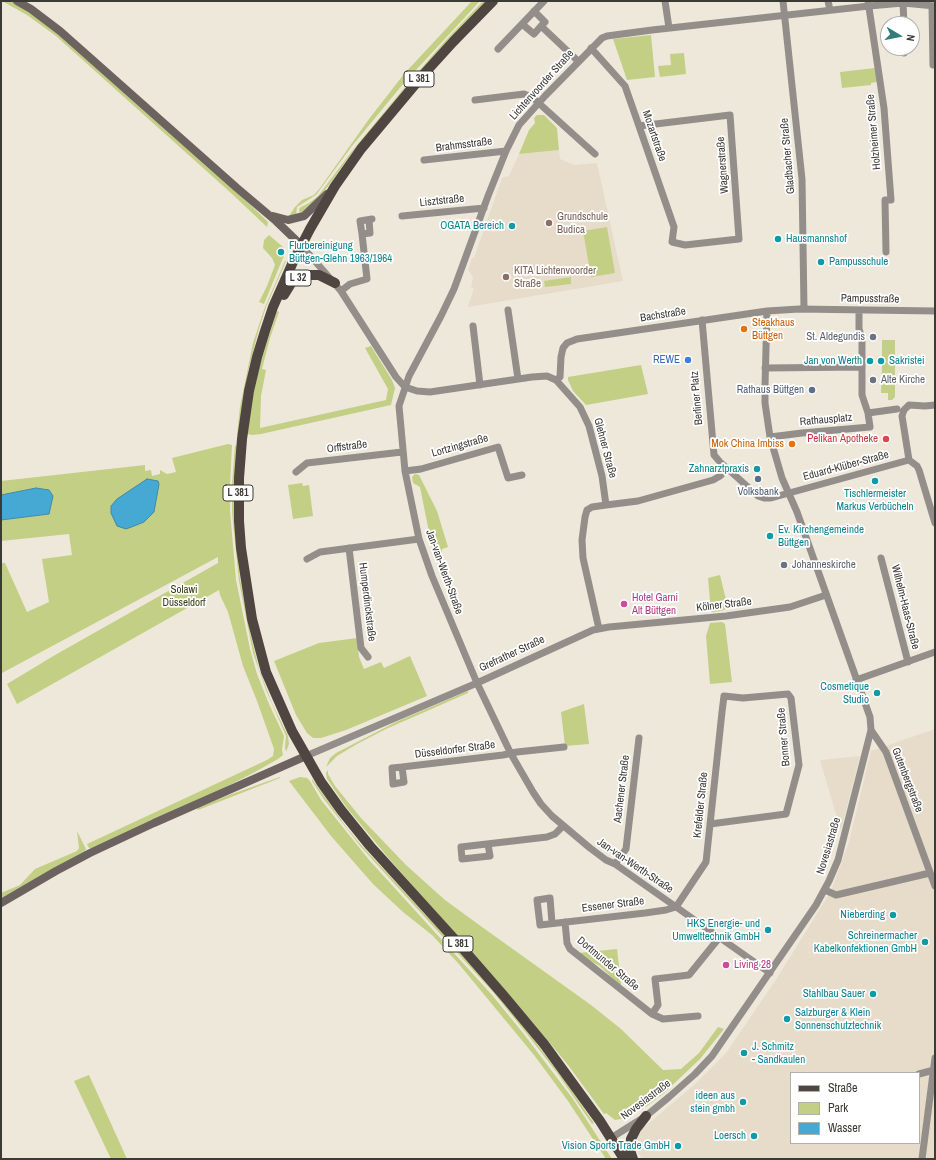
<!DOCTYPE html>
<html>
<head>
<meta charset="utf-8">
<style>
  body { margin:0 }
  #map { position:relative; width:936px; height:1160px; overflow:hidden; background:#eee8db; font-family:"Archivo Narrow",sans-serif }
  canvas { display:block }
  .frame { position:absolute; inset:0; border:2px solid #3c3a35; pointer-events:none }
  .legend { position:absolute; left:790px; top:1072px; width:130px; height:72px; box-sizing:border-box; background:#fff; border:1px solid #b1b0ae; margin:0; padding:5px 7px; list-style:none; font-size:12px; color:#3c3a35 }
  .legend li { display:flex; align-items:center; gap:8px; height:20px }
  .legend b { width:20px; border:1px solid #b1b0ae }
  .north { position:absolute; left:880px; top:16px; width:40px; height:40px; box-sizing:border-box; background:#fff; border:1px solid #b1b0ae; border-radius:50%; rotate:100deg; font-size:11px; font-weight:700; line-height:16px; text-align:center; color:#3c3a35 }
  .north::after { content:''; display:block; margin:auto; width:14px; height:18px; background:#347c78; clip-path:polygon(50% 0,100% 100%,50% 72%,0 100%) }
</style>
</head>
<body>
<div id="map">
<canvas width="936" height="1160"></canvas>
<div class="frame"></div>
<ul class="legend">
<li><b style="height:5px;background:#4f4541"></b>Straße</li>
<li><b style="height:11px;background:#c3cf84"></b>Park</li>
<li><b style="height:11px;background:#46a9d4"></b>Wasser</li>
</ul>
<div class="north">N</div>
</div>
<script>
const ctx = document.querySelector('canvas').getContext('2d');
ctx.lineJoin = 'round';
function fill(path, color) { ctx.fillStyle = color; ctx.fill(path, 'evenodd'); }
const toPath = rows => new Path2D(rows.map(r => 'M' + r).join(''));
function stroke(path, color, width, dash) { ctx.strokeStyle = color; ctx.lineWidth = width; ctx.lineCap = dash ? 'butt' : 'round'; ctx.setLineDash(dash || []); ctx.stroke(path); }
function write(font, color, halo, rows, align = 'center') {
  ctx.font = font + ' "Archivo Narrow",sans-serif'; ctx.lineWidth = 3.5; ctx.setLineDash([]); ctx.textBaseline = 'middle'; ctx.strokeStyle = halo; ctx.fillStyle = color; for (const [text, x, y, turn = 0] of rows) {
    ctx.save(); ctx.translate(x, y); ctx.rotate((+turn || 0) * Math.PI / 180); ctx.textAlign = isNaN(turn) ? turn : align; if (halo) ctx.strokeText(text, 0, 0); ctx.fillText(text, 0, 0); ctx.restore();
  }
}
fill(toPath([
  [559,150,560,159,574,165,597,163,623,281,468,307,474,288,471,287,473,277,468,270,472,258,474,258,502,178,509,176,519,154],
  [935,729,935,1159,642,1159,636,1148,636,1144,638,1137,642,1129,694,1085,726,1053,777,978,831,891,849,842,871,751],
  [791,1073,919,1073,919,1143,791,1143],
  [860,756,841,831,820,760]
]), '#e6dcc9');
fill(toPath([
  [2,1,12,1,30,12,59,33,234,189,268,222,267,227,231,193,56,36,27,15],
  [472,1,480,1,403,84,352,146,316,195,297,207,296,216,289,216,295,207,302,200,314,195,320,188,369,119,404,74],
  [483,1,487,1,354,150,329,185,310,208,300,215,299,209,301,207,309,203,318,196,352,151,405,87,445,41],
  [651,35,655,77,627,80,613,39],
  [684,53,686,74,660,77,658,66,671,65,670,54],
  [875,68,877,82,871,83,871,85,842,88,840,72],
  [537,115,544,115,557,128,559,150,519,154,529,130,535,123,534,118],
  [607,227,615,273,591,277,583,231],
  [269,235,283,247,285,253,264,304,259,302,267,286,275,265,272,258,263,248,264,240],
  [285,261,286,261,266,307,259,329,249,367,238,435,237,435,240,407,253,343,265,307],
  [571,277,571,284,545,287,544,281],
  [277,311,279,312,270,338,262,369,266,370,261,396,260,428,386,400,388,389,365,348,371,346,392,380,395,388,391,405,261,434,252,435,247,434,253,396,260,364],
  [882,340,895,340,895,397,892,400,888,400,888,393,881,393,882,365,885,365,885,357,882,357],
  [641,365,648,394,586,405,573,391,568,380,568,377],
  [228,444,232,445,230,485,230,511,236,580,250,649,257,674,269,704,284,736,282,750,283,755,278,759,255,772,216,792,153,819,92,849,89,848,87,844,267,760,273,756,274,749,257,701,243,666,228,612,220,595,219,590,17,704,7,684,55,655,218,563,218,557,2,673,1,563,5,563,27,612,49,602,42,559,72,555,69,534,1,541,1,520,49,514,36,488,1,495,1,481,145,465,145,471,151,470,152,476,160,474,160,470,167,474,176,472,172,458],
  [235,445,237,447,238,560,240,579,251,636,259,669,272,703,288,736,289,744,286,752,285,747,286,736,266,690,253,653,239,581,232,513,232,484],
  [415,474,419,475,437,511,448,547,442,549,442,568,440,569,431,542,420,487,413,483,412,477],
  [302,483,303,486,309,485,313,516,293,519,288,485],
  [720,575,728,608,721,611,711,612,708,578],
  [722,622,725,624,732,682,710,684,706,636,710,623],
  [357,638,359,657,364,669,381,662,384,668,410,656,427,696,346,730,321,738,313,738,307,733,296,715,274,661,319,643],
  [468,691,468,693,386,729,357,744,337,756,326,767,330,758,336,753,396,722],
  [584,704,589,744,565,746,561,712],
  [328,770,328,774,335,786,361,818,406,865,445,900,482,927,591,1005,621,1029,663,1070,681,1069,699,1053,718,1027,724,1029,700,1059,663,1094,647,1106,621,1119,615,1120,606,1113,604,1114,568,1065,545,1037,391,861,347,808,327,779,326,773],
  [280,777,280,778,198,810,197,808,229,795],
  [300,777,307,778,310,781,321,800,370,861,492,995,523,1033,573,1099,612,1159,606,1159,568,1101,534,1055,458,963,432,935,403,912,373,884,331,836,289,781],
  [312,779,347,828,362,846,464,956,524,1027,559,1073,594,1123,592,1124,558,1074,523,1029,493,992,361,847,323,798,312,781],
  [77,831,86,849,85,851,1,899,1,893,20,885,35,869,77,851,79,848],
  [617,949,621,984,620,986,600,966,582,957,578,953],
  [89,1075,127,1159,111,1159,74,1081]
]), '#c3cf84');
const water = toPath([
  [147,479,158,481,159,484,154,512,144,522,134,526,126,529,117,526,111,513,111,506,117,499,147,479],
  [36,488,49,490,53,496,49,514,1,520,1,495,36,488]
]);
fill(water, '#46a9d4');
stroke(water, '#4388a4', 1);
stroke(toPath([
  [665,1,669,28],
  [783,1,802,179,804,309],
  [828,1,830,10],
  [868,1,884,108,891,200,885,200,886,252],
  [903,3,904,24],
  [932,6,933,65],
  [534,11,545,22,541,26,578,61],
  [522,24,534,34,541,26],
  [591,48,625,86,639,126,674,227,672,242,685,245,739,239,730,115,639,126],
  [904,48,904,53],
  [498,49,544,1],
  [475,100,524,94,532,97,595,154],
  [424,160,506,151],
  [402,216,484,208],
  [369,220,370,233,362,234,360,221,372,219],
  [301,245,341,291,396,377,405,387,417,391,430,392,532,377,547,376,556,380,580,407,589,426,602,476,606,505,638,501,713,480,720,476,727,469],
  [341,291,350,284,367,279,362,234],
  [508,310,518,379],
  [702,320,714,455,720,462,758,496,764,498,771,498,909,460],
  [473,326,480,385],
  [765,368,862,367],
  [556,380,560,377,561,357,563,348,567,343,577,339,767,311,799,309,935,311],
  [868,413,897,409],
  [770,437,802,433,870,427,868,413,862,395,862,338,859,329,859,310],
  [909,460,902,416,904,410,909,405,925,406,935,405],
  [909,460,917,466,919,470,935,523],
  [405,471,421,469,498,447,508,478,522,475],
  [296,472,307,463,402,452],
  [349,548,361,648,368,657],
  [881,558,908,662],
  [307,559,320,552,419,539],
  [599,629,583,558,582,540,585,517,587,510,592,507,606,505],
  [856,680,935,652],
  [871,730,886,752,935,886],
  [306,756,477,683,593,630,609,627,726,616,790,607,826,595],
  [402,767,404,782,393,784,392,768,402,767,503,755,517,752,564,747],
  [488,844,490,856,462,859,461,847,547,837,555,834,563,826],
  [615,864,626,849,639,738],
  [825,890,836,895,930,873],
  [565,922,567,943,570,949,652,1014,658,1005,655,979,689,975,719,938],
  [552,923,550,898,537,900,540,925,645,913,666,910,676,907,706,862,722,712,724,696,743,698,788,694,791,698,799,765,786,814,710,824],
  [770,973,615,864,606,860,590,848,552,816,541,804,533,792,511,754,477,683,432,576,419,539,405,471,399,406,409,376,441,316,454,289,488,196,506,151,519,125,545,96,602,38,607,36,652,30,869,6,903,3,935,6],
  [652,1014,663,1019,698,1016],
  [919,1074,934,1070],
  [611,1138,646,1116,669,1097,695,1074,712,1056,816,905,829,881,838,860,871,730,870,717,797,512,782,478,770,437,765,403,765,386,767,311],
  [922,1159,935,1058]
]), '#948e8b', 7);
stroke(toPath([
  [17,1,31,9,60,31,237,188,276,221,301,245],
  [273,216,288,220,304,216,327,194],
  [1,903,56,871,90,853,154,823,306,756]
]), '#6c6360', 8);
stroke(toPath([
  [493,1,453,42,423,75,361,149,335,186,310,229,293,262,273,307,265,331,257,357,249,391,242,439,239,478,239,521,241,548,252,619,266,672,292,731,321,782,341,810,370,846,458,943,504,996,544,1044,600,1121,624,1159],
  [284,295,292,282,298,278,305,275,319,275,335,283],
  [633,1159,630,1150,631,1139,636,1129,646,1116]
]), '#4f4541', 10);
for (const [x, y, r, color] of [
  [549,223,4,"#8d6e63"],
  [512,226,4,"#0f9aa8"],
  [778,239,4,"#0f9aa8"],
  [281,252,4,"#0f9aa8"],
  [821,262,4,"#0f9aa8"],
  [506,277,4,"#8d6e63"],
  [744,329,4,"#e8710a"],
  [873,337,4,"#6b7280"],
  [688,360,4,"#3f7fe0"],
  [870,361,4,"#0f9aa8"],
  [881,361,4,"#0f9aa8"],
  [873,380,4,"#6b7280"],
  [812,390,4,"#5c6f8a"],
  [886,439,4,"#e0444e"],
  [792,444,4,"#e8710a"],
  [757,469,4,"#0f9aa8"],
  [758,479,4,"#5c6f8a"],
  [875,481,4,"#0f9aa8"],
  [770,536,4,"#0f9aa8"],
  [784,565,4,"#6b7280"],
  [624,604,4,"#d1479c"],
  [877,693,4,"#0f9aa8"],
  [893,915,4,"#0f9aa8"],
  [768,930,4,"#0f9aa8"],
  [925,942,4,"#0f9aa8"],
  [726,965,4,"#d1479c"],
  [873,994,4,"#0f9aa8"],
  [787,1019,4,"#0f9aa8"],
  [744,1053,4,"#0f9aa8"],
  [743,1102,4,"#0f9aa8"],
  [754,1136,4,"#0f9aa8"],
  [678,1146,4,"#0f9aa8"]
]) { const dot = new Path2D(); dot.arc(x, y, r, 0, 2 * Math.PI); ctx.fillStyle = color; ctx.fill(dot); stroke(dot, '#fff', 1.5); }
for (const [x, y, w] of [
  [419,79,30],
  [298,278,26],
  [238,493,30],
  [458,944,30]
]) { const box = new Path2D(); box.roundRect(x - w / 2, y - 8, w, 16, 3); ctx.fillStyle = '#fff'; ctx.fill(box); stroke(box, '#3c3a35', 1); }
write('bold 10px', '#3c3a35', null, [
  ["L 381",419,79],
  ["L 32",298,278],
  ["L 381",238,493],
  ["L 381",458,944]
]);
write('11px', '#3c3a35', '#fff', [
  ["Lichtenvoorder Straße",542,85,-48],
  ["Holzheimer Straße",874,132,-95],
  ["Mozartstraße",654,136,71],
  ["Brahmsstraße",464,145,-7],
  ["Gladbacher Straße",788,156,-95],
  ["Wagnerstraße",723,165,-94],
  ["Lisztstraße",442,201,-6],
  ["Pampusstraße",870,299,1],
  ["Bachstraße",663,315,-9],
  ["Berliner Platz",697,398,-95],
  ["Rathausplatz",826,420,-5],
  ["Lortzingstraße",460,446,-16],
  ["Orffstraße",347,447,-7],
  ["Glehner Straße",605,448,75],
  ["Eduard-Klüber-Straße",846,466,-15],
  ["Jan-van-Werth-Straße",444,572,70],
  ["Humperdinckstraße",367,602,83],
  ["Kölner Straße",724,605,-7],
  ["Wilhelm-Haas-Straße",905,607,76],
  ["Grefrather Straße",512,654,-25],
  ["Bonner Straße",784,737,-95],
  ["Düsseldorfer Straße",455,750,-7],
  ["Gutenbergstraße",907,780,69],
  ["Aachener Straße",622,789,-83],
  ["Krefelder Straße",701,805,-84],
  ["Novesiastraße",829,846,-73],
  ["Jan-van-Werth-Straße",635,866,34],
  ["Essener Straße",613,905,-7],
  ["Dortmunder Straße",608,964,40],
  ["Novesiastraße",646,1100,-37]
]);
write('11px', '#785e54', '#fff', [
  ["Grundschule",557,217],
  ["Budica",557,230],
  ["KITA Lichtenvoorder",514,271],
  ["Straße",514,284]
], 'left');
write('11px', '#0d838f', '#fff', [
  ["OGATA Bereich",504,226],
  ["Hausmannshof",786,239,"left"],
  ["Flurbereinigung",289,246,"left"],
  ["Büttgen-Glehn 1963/1964",289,259,"left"],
  ["Pampusschule",829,262,"left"],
  ["Jan von Werth",862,361],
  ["Sakristei",889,361,"left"],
  ["Zahnarztpraxis",749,469],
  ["Tischlermeister",875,494,"center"],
  ["Markus Verbücheln",875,507,"center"],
  ["Ev. Kirchengemeinde",778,530,"left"],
  ["Büttgen",778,543,"left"],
  ["Cosmetique",869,687],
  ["Studio",869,700],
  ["Nieberding",885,915],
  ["HKS Energie- und",760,924],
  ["Umwelttechnik GmbH",760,937],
  ["Schreinermacher",917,936],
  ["Kabelkonfektionen GmbH",917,949],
  ["Stahlbau Sauer",865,994],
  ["Salzburger & Klein",795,1013,"left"],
  ["Sonnenschutztechnik",795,1026,"left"],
  ["J. Schmitz",752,1047,"left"],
  ["- Sandkaulen",752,1060,"left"],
  ["ideen aus",735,1096],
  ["stein gmbh",735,1109],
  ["Loersch",746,1136],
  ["Vision Sports Trade GmbH",670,1146]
], 'right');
write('11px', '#c56008', '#fff', [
  ["Steakhaus",752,323],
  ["Büttgen",752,336],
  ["Mok China Imbiss",784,444,"right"]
], 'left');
write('11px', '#5b616d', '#fff', [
  ["St. Aldegundis",865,337,"right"],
  ["Alte Kirche",881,380],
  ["Johanneskirche",792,565]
], 'left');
write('11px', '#366cbe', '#fff', [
  ["REWE",680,360]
], 'right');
write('11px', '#4e5e75', '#fff', [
  ["Rathaus Büttgen",804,390],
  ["Volksbank",758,492,"center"]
], 'right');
write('11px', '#be3a42', '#fff', [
  ["Pelikan Apotheke",878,439]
], 'right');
write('11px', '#383e19', '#fff', [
  ["Solawi",184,590],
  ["Düsseldorf",184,603]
]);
write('11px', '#b23c85', '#fff', [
  ["Hotel Garni",632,598],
  ["Alt Büttgen",632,611],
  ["Living 28",734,965]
], 'left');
</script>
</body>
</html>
